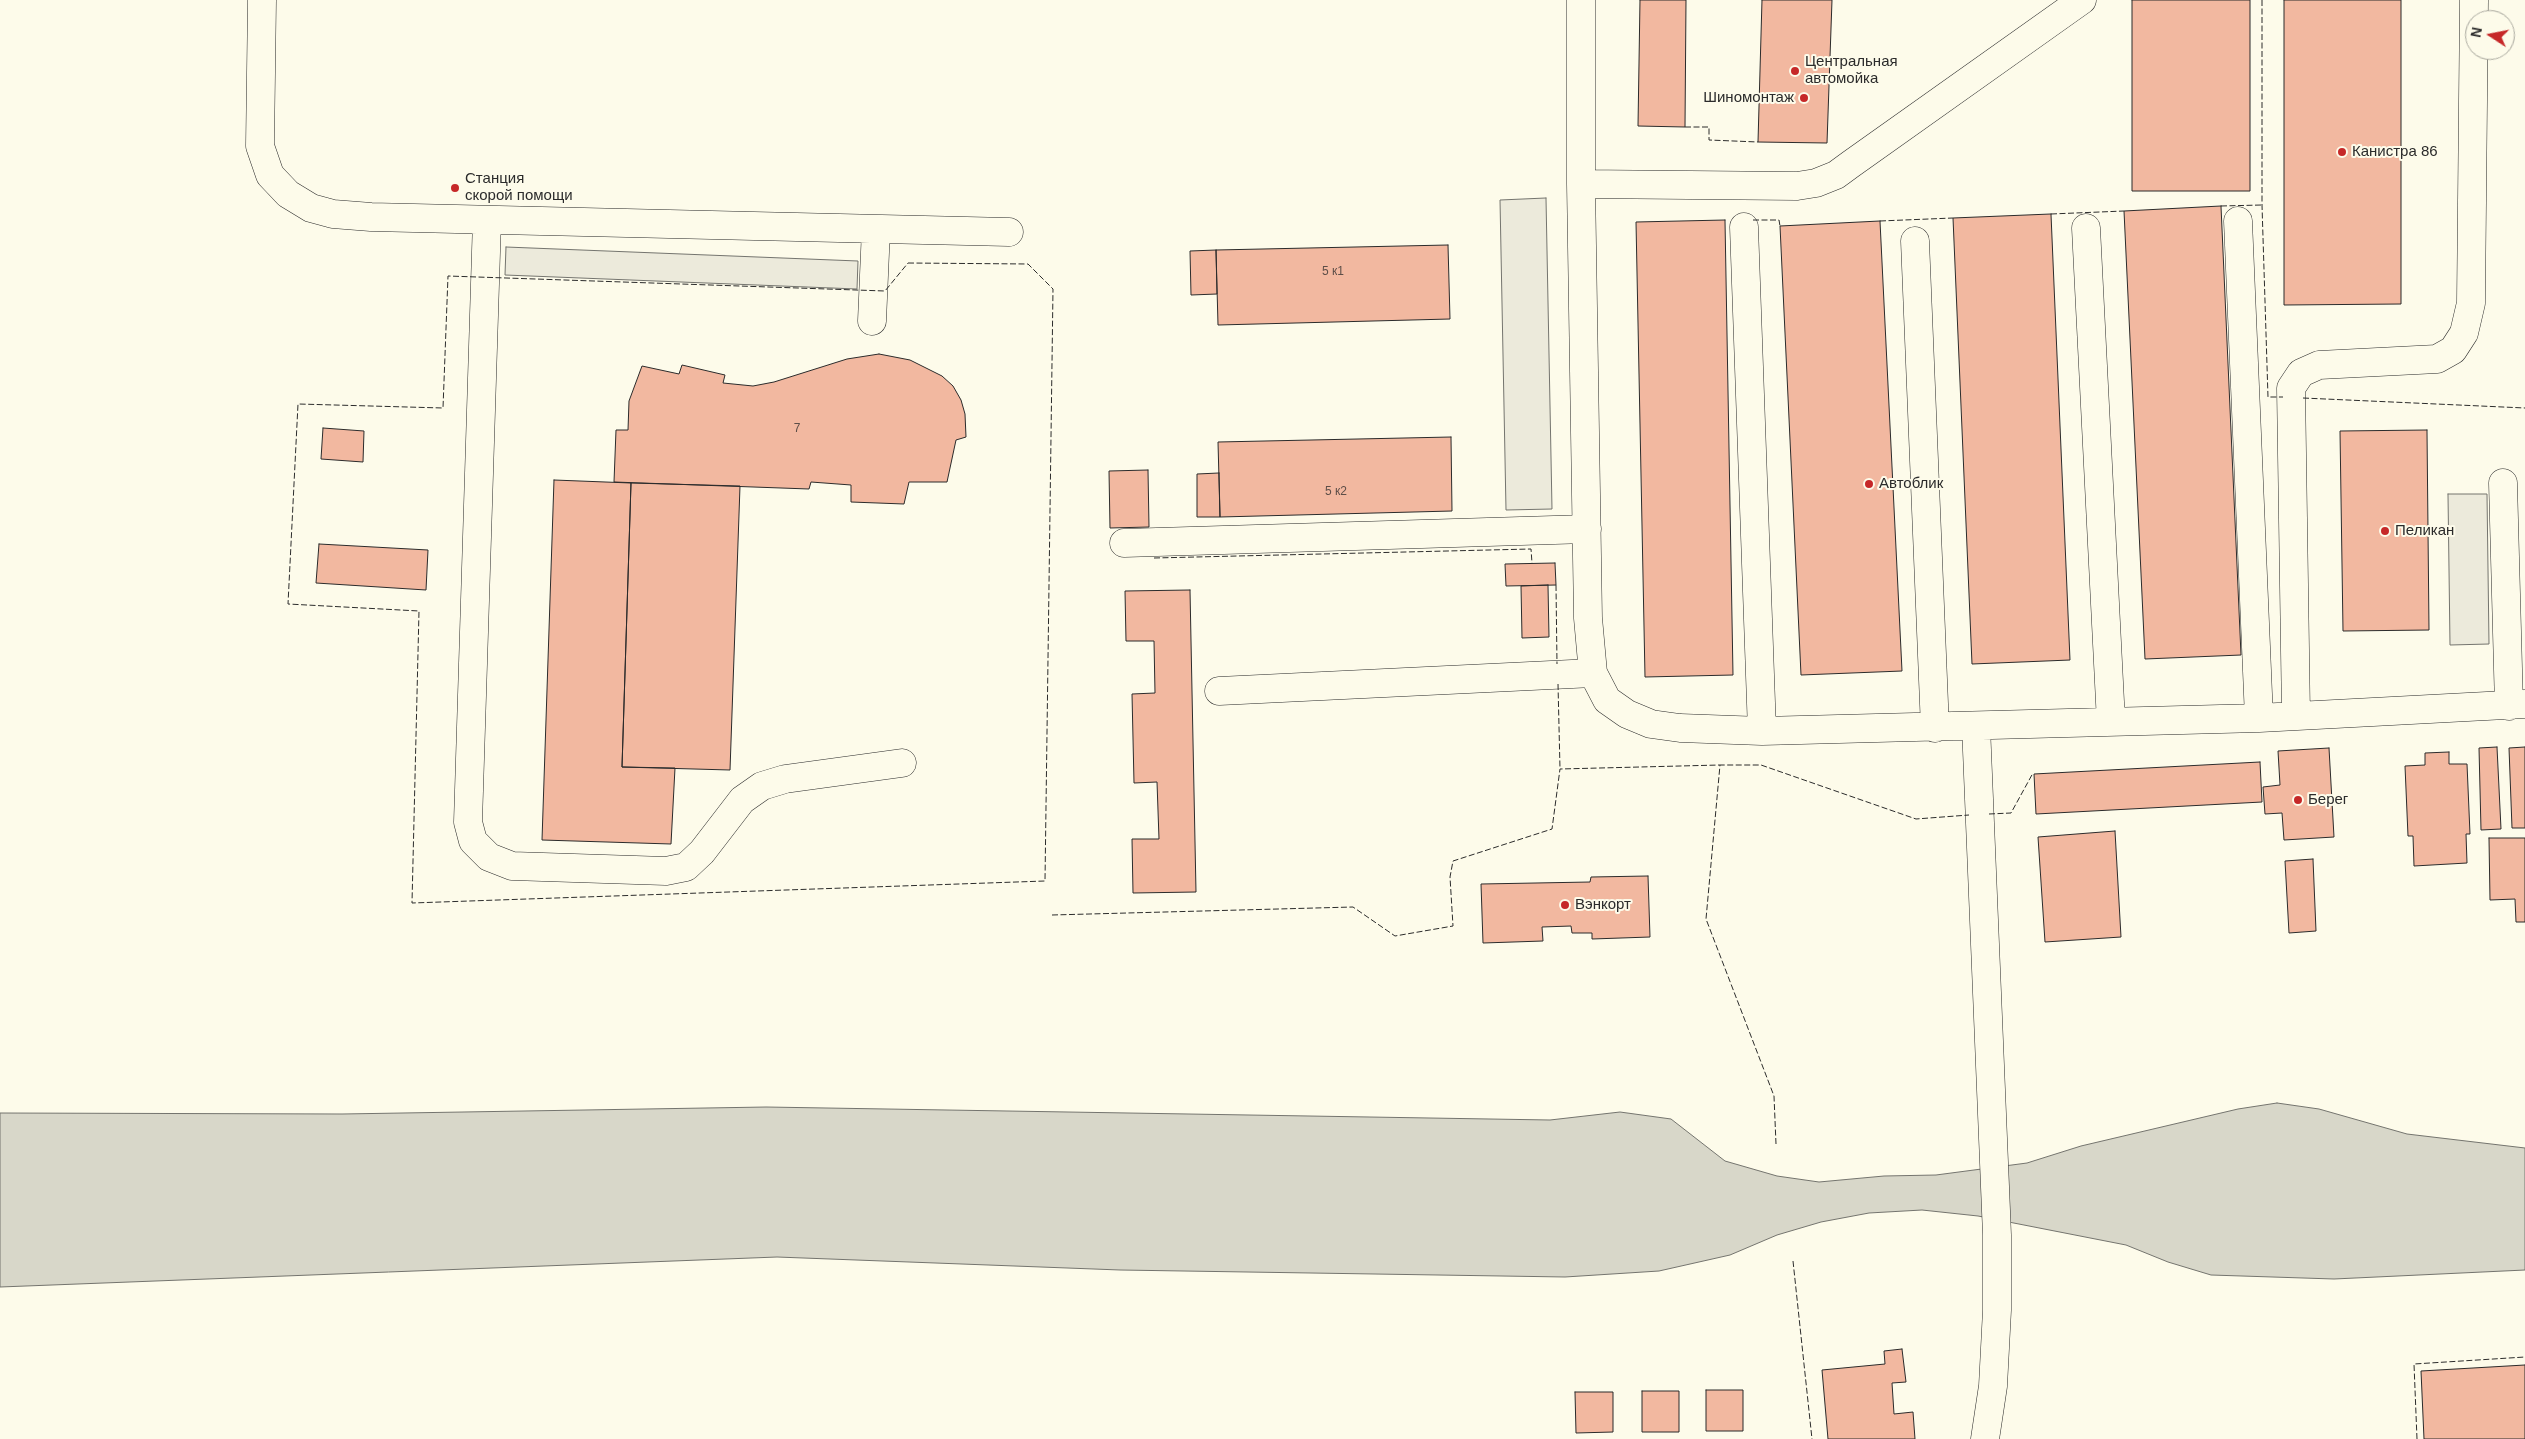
<!DOCTYPE html>
<html>
<head>
<meta charset="utf-8">
<style>
  body { margin:0 }
  #map { position:relative; width:2525px; height:1439px; overflow:hidden; background:#fdfbea; font-family:Arial,sans-serif }
  canvas { display:block }
  .north { position:absolute; left:2465px; top:10px; width:50px; height:50px; box-sizing:border-box; background:#fdfbea; border:1px solid #a9a89e; border-radius:50%; rotate:281deg; font-size:14px; font-weight:700; line-height:20px; text-align:center; color:#2b2b2b }
  .north::after { content:''; display:block; margin:auto; width:18px; height:22px; background:#c62828; clip-path:polygon(50% 0,100% 100%,50% 72%,0 100%) }
</style>
</head>
<body>
<div id="map">
<canvas width="2525" height="1439"></canvas>
<div class="north">N</div>
</div>
<script>
const ctx = document.querySelector('canvas').getContext('2d');
ctx.lineJoin = 'round';
function fill(path, color) { ctx.fillStyle = color; ctx.fill(path, 'evenodd'); }
const toPath = rows => new Path2D(rows.map(r => 'M' + r).join(''));
function stroke(path, color, width, dash) { ctx.strokeStyle = color; ctx.lineWidth = width; ctx.lineCap = dash ? 'butt' : 'round'; ctx.setLineDash(dash || []); ctx.stroke(path); }
function write(font, color, halo, rows, align = 'center') {
  ctx.font = font + ' Arial,sans-serif'; ctx.lineWidth = 4; ctx.setLineDash([]); ctx.textBaseline = 'middle'; ctx.strokeStyle = halo; ctx.fillStyle = color; for (const [text, x, y, turn = 0] of rows) {
    ctx.save(); ctx.translate(x, y); ctx.rotate((+turn || 0) * Math.PI / 180); ctx.textAlign = isNaN(turn) ? turn : align; if (halo) ctx.strokeText(text, 0, 0); ctx.fillText(text, 0, 0); ctx.restore();
  }
}
const parking = toPath([
  [1546,198,1552,509,1506,510,1500,200,1546,198],
  [506,247,858,261,857,289,505,275,506,247],
  [2448,494,2487,494,2489,644,2450,645,2448,494]
]);
fill(parking, '#eceadb');
stroke(parking, '#74746e', 1);
const water = toPath([
  [2277,1103,2319,1109,2407,1134,2525,1148,2525,1270,2334,1279,2211,1275,2168,1262,2126,1245,1978,1216,1922,1210,1869,1213,1821,1222,1777,1235,1730,1255,1659,1271,1565,1277,1120,1270,777,1257,0,1287,0,1113,342,1114,766,1107,1550,1120,1620,1112,1671,1119,1725,1161,1777,1176,1819,1182,1884,1176,1936,1175,2027,1163,2081,1146,2238,1109,2277,1103]
]);
fill(water, '#d8d7c9');
stroke(water, '#74746e', 1);
const building = toPath([
  [1640,0,1686,0,1685,127,1638,126,1640,0],
  [1762,0,1832,0,1827,143,1758,142,1762,0],
  [2132,0,2250,0,2250,191,2132,191,2132,0],
  [2284,0,2401,0,2401,304,2284,305,2284,0],
  [2221,206,2241,655,2145,659,2124,211,2221,206],
  [2051,214,2070,660,1972,664,1953,218,2051,214],
  [1725,220,1733,675,1645,677,1636,222,1725,220],
  [1880,221,1902,671,1801,675,1780,226,1880,221],
  [1448,245,1450,319,1218,325,1216,250,1448,245],
  [1216,250,1217,294,1191,295,1190,251,1216,250],
  [879,354,910,360,942,376,953,386,961,400,965,414,966,437,956,440,947,482,909,482,904,504,851,502,851,485,811,482,809,489,614,482,616,430,628,430,629,401,642,366,679,374,682,365,725,375,723,383,753,386,774,382,847,359,879,354],
  [323,428,364,431,363,462,321,459,323,428],
  [2427,430,2429,630,2343,631,2340,431,2427,430],
  [1451,437,1452,511,1220,517,1218,442,1451,437],
  [1148,470,1149,527,1110,528,1109,471,1148,470],
  [1219,473,1220,517,1197,517,1197,474,1219,473],
  [554,480,631,483,622,767,675,768,671,844,542,840,554,480],
  [631,483,740,486,730,770,622,767,631,483],
  [319,544,428,550,426,590,316,583,319,544],
  [1555,563,1556,585,1506,586,1505,564,1555,563],
  [1548,585,1549,637,1522,638,1521,586,1548,585],
  [1190,590,1196,892,1133,893,1132,839,1159,839,1157,782,1134,783,1132,694,1155,693,1154,641,1126,641,1125,591,1190,590],
  [2497,747,2501,829,2481,830,2479,748,2497,747],
  [2525,747,2525,828,2512,828,2509,748,2525,747],
  [2329,748,2334,837,2284,840,2282,813,2265,814,2263,787,2280,785,2278,751,2329,748],
  [2449,752,2449,764,2467,764,2470,834,2466,834,2467,863,2414,866,2413,836,2408,836,2405,766,2425,765,2425,753,2449,752],
  [2260,762,2262,802,2036,814,2034,774,2260,762],
  [2115,831,2121,937,2045,942,2038,837,2115,831],
  [2489,838,2525,838,2525,922,2516,922,2515,899,2490,900,2489,838],
  [2313,859,2316,931,2289,933,2285,861,2313,859],
  [1648,876,1650,937,1592,939,1592,933,1572,933,1571,926,1542,927,1543,941,1483,943,1481,884,1590,882,1591,877,1648,876],
  [1902,1349,1906,1382,1892,1383,1894,1414,1913,1412,1915,1439,1828,1439,1822,1370,1885,1364,1884,1351,1902,1349],
  [2525,1365,2525,1439,2424,1439,2421,1371,2525,1365],
  [1706,1390,1743,1390,1743,1431,1706,1431,1706,1390],
  [1642,1391,1679,1391,1679,1432,1642,1432,1642,1391],
  [1575,1392,1613,1392,1613,1432,1576,1433,1575,1392]
]);
fill(building, '#f2b8a0');
stroke(building, '#2b2b2b', 1);
const minor = toPath([
  [262,0,260,146,270,175,288,194,311,208,333,214,371,217,1009,232],
  [1581,0,1581,184,1588,618,1593,673,1607,700,1627,714,1651,724,1680,728,1762,731,2259,718,2525,704],
  [1581,184,1797,186,1816,183,1836,175,1851,164,2082,0],
  [487,220,468,822,473,841,489,857,512,866,666,871,686,867,702,852,742,800,762,786,785,779,902,763],
  [2238,221,2259,718],
  [1744,227,1762,731],
  [2086,228,2111,722],
  [1915,241,1935,728],
  [872,321,876,229],
  [2503,483,2509,706],
  [1124,543,1587,529],
  [1219,691,1593,673],
  [2296,716,2291,388,2301,373,2319,365,2437,359,2453,350,2464,333,2471,303,2474,0],
  [1976,726,1997,1235,1997,1310,1993,1386,1985,1439]
]);
stroke(minor, '#2b2b2b', 29);
stroke(minor, '#fdfbea', 28);
stroke(toPath([
  [2262,0,2262,205,2268,397,2283,397],
  [1685,127,1709,127,1709,140,1758,142],
  [2221,206,2262,205],
  [2051,214,2124,211],
  [1753,220,1779,220,1780,226],
  [1880,221,1953,218],
  [908,263,1028,264,1053,289,1045,881,412,903,419,611,288,604,298,404,443,408,448,276,885,291,908,263],
  [2303,398,2525,408],
  [1154,558,1531,549,1532,563],
  [1556,585,1557,664],
  [1558,684,1560,769],
  [1989,814,2011,813,2033,773],
  [1052,915,1353,907,1395,936,1453,926,1450,877,1453,861,1552,829,1560,769,1720,765],
  [1776,1144,1774,1096,1706,919,1720,765,1761,765,1916,819,1969,815],
  [1793,1261,1812,1439],
  [2417,1439,2414,1364,2525,1357]
]), '#2b2b2b', 1, [6, 2.5]);
for (const [x, y, r, color] of [
  [1795,71,5,"#c62828"],
  [1804,98,5,"#c62828"],
  [2342,152,5,"#c62828"],
  [455,188,5,"#c62828"],
  [1869,484,5,"#c62828"],
  [2385,531,5,"#c62828"],
  [2298,800,5,"#c62828"],
  [1565,905,5,"#c62828"]
]) { const dot = new Path2D(); dot.arc(x, y, r, 0, 2 * Math.PI); ctx.fillStyle = color; ctx.fill(dot); stroke(dot, '#fdfbea', 2); }
write('12px', '#5d4e48', null, [
  ["5 к1",1333,272],
  ["7",797,429],
  ["5 к2",1336,492]
]);
write('15px', '#2b2b2b', '#fdfbea', [
  ["Центральная",1805,62],
  ["автомойка",1805,79],
  ["Шиномонтаж",1794,98,"right"],
  ["Канистра 86",2352,152],
  ["Станция",465,179],
  ["cкорой помощи",465,196],
  ["Автоблик",1879,484],
  ["Пеликан",2395,531],
  ["Берег",2308,800],
  ["Вэнкорт",1575,905]
], 'left');
</script>
</body>
</html>
